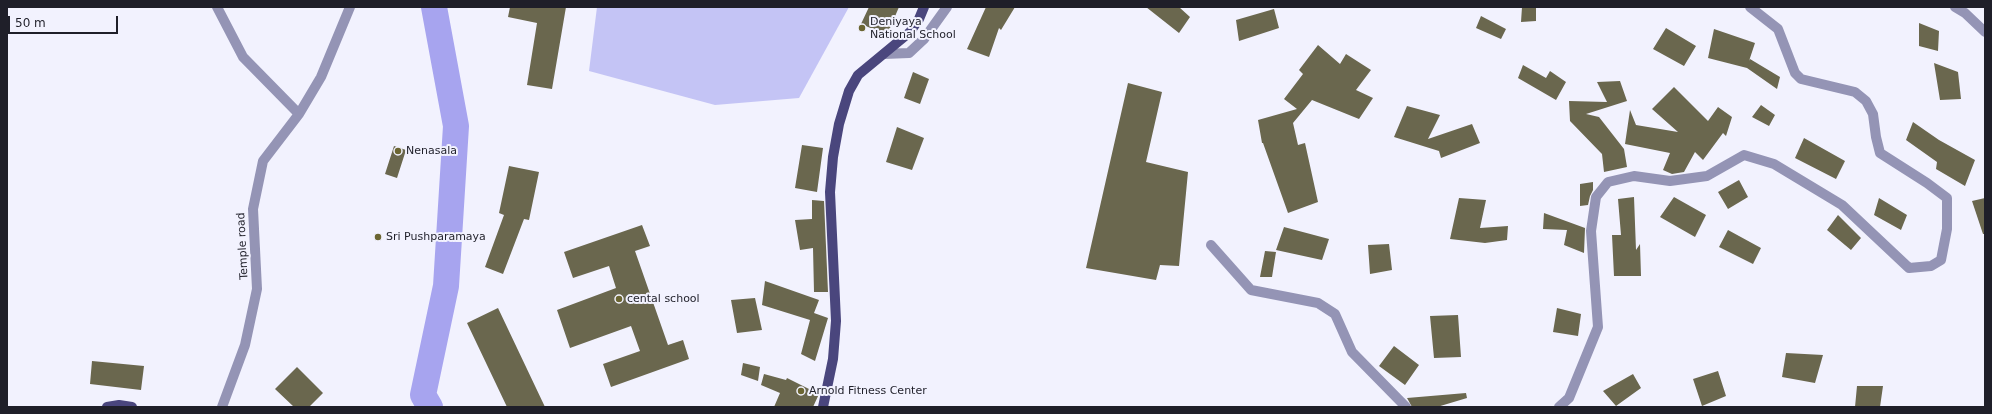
<!DOCTYPE html>
<html>
<head>
<meta charset="utf-8">
<style>
  body { margin:0 }
  #map { position:relative; width:1992px; height:414px; overflow:hidden; background:#f2f2fe; font-family:"DejaVu Sans",sans-serif }
  canvas { display:block }
  .frame { position:absolute; inset:0; border:8px solid #1f1f29; pointer-events:none }
  .scale { position:absolute; left:8px; top:16px; width:110px; height:18px; box-sizing:border-box; border:2px solid #1f1f29; border-top:0; padding-left:5px; font-size:12px; line-height:14px; white-space:nowrap; color:#1f1f29; -webkit-text-stroke:3px #f2f2fe; paint-order:stroke }
</style>
</head>
<body>
<div id="map">
<canvas width="1992" height="414"></canvas>
<div class="frame"></div>
<div class="scale">50 m</div>
</div>
<script>
const ctx = document.querySelector('canvas').getContext('2d');
ctx.lineJoin = 'round';
function fill(path, color) { ctx.fillStyle = color; ctx.fill(path, 'evenodd'); }
const toPath = rows => new Path2D(rows.map(r => 'M' + r).join(''));
function stroke(path, color, width, dash) { ctx.strokeStyle = color; ctx.lineWidth = width; ctx.lineCap = dash ? 'butt' : 'round'; ctx.setLineDash(dash || []); ctx.stroke(path); }
function write(font, color, halo, rows, align = 'center') {
  ctx.font = font + ' "DejaVu Sans",sans-serif'; ctx.lineWidth = 4; ctx.setLineDash([]); ctx.textBaseline = 'middle'; ctx.strokeStyle = halo; ctx.fillStyle = color; for (const [text, x, y, turn = 0] of rows) {
    ctx.save(); ctx.translate(x, y); ctx.rotate((+turn || 0) * Math.PI / 180); ctx.textAlign = isNaN(turn) ? turn : align; if (halo) ctx.strokeText(text, 0, 0); ctx.fillText(text, 0, 0); ctx.restore();
  }
}
fill(toPath([
  [597,7,849,7,799,98,715,105,589,71]
]), '#c4c4f5');
stroke(toPath([
  [430,407,423,395,446,286,456,126,434,7]
]), '#a7a4ef', 26);
fill(toPath([
  [510,7,566,7,552,89,527,85,537,23,508,17],
  [869,7,899,7,887,35,861,24],
  [986,7,1015,7,1001,30,999,28,989,57,967,49],
  [1146,7,1179,7,1190,17,1179,33],
  [1522,7,1536,7,1536,21,1521,22],
  [1274,9,1279,28,1239,41,1236,20],
  [1481,16,1506,29,1501,39,1476,28],
  [1919,23,1939,31,1938,51,1919,46],
  [1666,28,1696,46,1684,66,1653,49],
  [1714,29,1755,43,1749,61,1750,59,1780,77,1777,89,1747,68,1708,58],
  [1318,45,1340,64,1346,54,1371,70,1356,90,1373,98,1359,119,1312,100,1293,123,1298,145,1305,143,1318,202,1288,213,1263,143,1262,143,1258,120,1297,109,1284,99,1303,74,1299,70],
  [1934,63,1958,72,1961,99,1940,100],
  [1523,65,1546,78,1550,71,1566,82,1556,100,1518,78],
  [913,72,929,79,920,104,904,98],
  [1620,81,1627,101,1586,114,1599,117,1624,149,1627,167,1604,172,1602,154,1570,121,1569,101,1607,102,1597,82],
  [1128,83,1162,92,1146,162,1188,172,1179,266,1160,265,1156,280,1086,268],
  [1674,87,1708,121,1718,107,1732,117,1726,136,1723,133,1703,160,1695,152,1684,172,1672,174,1663,170,1670,153,1625,144,1630,110,1636,125,1678,132,1652,109],
  [1761,105,1775,115,1769,126,1752,117],
  [1407,106,1440,115,1428,139,1472,124,1480,143,1441,158,1439,151,1394,137],
  [1913,122,1939,140,1975,160,1965,186,1936,169,1937,162,1906,140],
  [897,127,924,138,912,170,886,162],
  [1804,138,1845,161,1836,179,1795,158],
  [802,145,823,148,817,192,795,188],
  [394,146,406,150,397,178,385,174],
  [509,166,539,172,529,220,524,219,503,274,485,267,504,215,499,213],
  [1739,180,1748,197,1728,209,1718,192],
  [1593,182,1593,190,1590,196,1588,205,1580,206,1580,184],
  [1634,197,1636,250,1640,244,1641,276,1614,276,1612,235,1621,235,1618,199],
  [1674,197,1706,215,1695,237,1660,217],
  [1459,198,1486,200,1480,228,1508,226,1507,240,1485,243,1450,239],
  [1879,198,1907,215,1901,230,1874,215],
  [1985,198,1985,234,1983,234,1972,201],
  [812,200,824,201,828,292,814,292,813,248,800,250,795,220,812,219],
  [1544,213,1585,228,1584,253,1564,245,1567,230,1543,229],
  [1838,215,1861,238,1851,250,1827,230],
  [642,225,650,246,635,251,668,345,683,340,689,359,611,387,603,364,640,351,631,326,570,348,557,310,616,288,609,266,573,278,564,252],
  [1284,227,1329,239,1322,260,1276,250],
  [1728,230,1761,248,1753,264,1719,247],
  [1389,244,1392,270,1370,274,1368,245],
  [1265,251,1276,252,1272,277,1260,277],
  [765,281,819,300,814,313,828,318,815,361,801,354,810,320,762,305],
  [755,298,762,330,737,333,731,300],
  [498,308,545,407,507,407,467,323],
  [1557,308,1581,314,1578,336,1553,332],
  [1458,315,1461,357,1434,358,1430,316],
  [1394,346,1419,365,1405,385,1379,366],
  [1786,353,1823,355,1815,383,1782,377],
  [92,361,144,366,141,390,90,384],
  [743,363,760,367,758,381,741,375],
  [297,367,323,393,309,407,294,407,275,389],
  [1718,371,1726,396,1702,406,1693,379],
  [764,374,786,380,787,378,819,394,813,407,774,407,780,393,761,385],
  [1633,374,1641,388,1616,406,1603,391],
  [1857,386,1883,386,1880,407,1855,407],
  [1466,393,1467,398,1437,407,1412,407,1407,398]
]), '#6a674e');
stroke(toPath([
  [217,7,243,57,299,114],
  [1955,7,1965,13,1985,32],
  [884,54,909,53,924,39,947,7],
  [1211,245,1251,290,1318,303,1335,314,1352,352,1406,407],
  [222,407,245,345,257,289,253,209,263,161,299,114,321,77,350,7],
  [1559,407,1569,398,1598,327,1591,231,1596,197,1608,182,1634,176,1670,181,1707,176,1744,155,1774,164,1842,205,1909,268,1931,266,1941,260,1947,229,1947,198,1927,183,1880,153,1876,137,1873,114,1866,101,1855,92,1801,79,1795,73,1778,29,1750,7]
]), '#9494b5', 10);
stroke(toPath([
  [107,407,119,405,132,407],
  [823,407,833,359,836,321,830,192,833,157,839,124,849,91,858,75,910,32,919,19,924,7]
]), '#4a467d', 10);
for (const [x, y, r, color] of [
  [862,28,4,"#6b6532"],
  [398,151,4,"#6b6532"],
  [378,237,4,"#6b6532"],
  [619,299,4,"#6b6532"],
  [801,391,4,"#6b6532"]
]) { const dot = new Path2D(); dot.arc(x, y, r, 0, 2 * Math.PI); ctx.fillStyle = color; ctx.fill(dot); stroke(dot, '#f2f2fe', 1.5); }
write('11px', '#1f1f29', '#f2f2fe', [
  ["Deniyaya",870,22],
  ["National School",870,35],
  ["Nenasala",406,151],
  ["Sri Pushparamaya",386,237],
  ["cental school",627,299],
  ["Arnold Fitness Center",809,391]
], 'left');
write('11px', '#1f1f29', '#f2f2fe', [
  ["Temple road",243,246,-93]
]);
</script>
</body>
</html>
